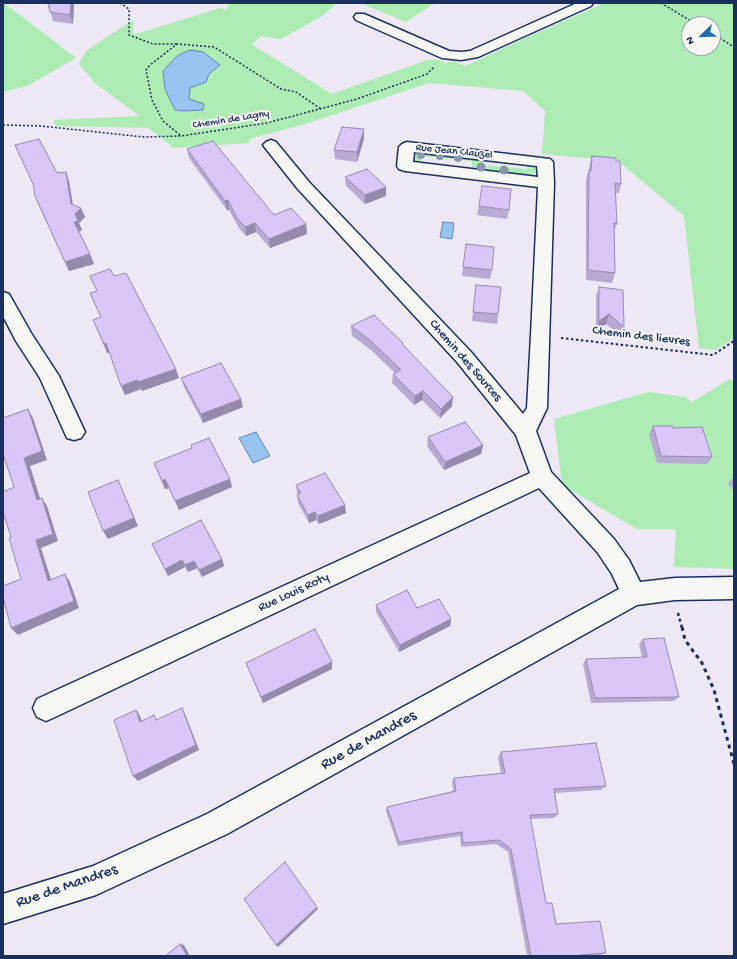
<!DOCTYPE html>
<html>
<head>
<meta charset="utf-8">
<style>
  body { margin:0 }
  #map { position:relative; width:737px; height:959px; overflow:hidden; background:#ede8f4; font-family:"Gochi Hand",sans-serif }
  canvas { display:block }
  .frame { position:absolute; inset:0; border:4px solid #1b2f5e; pointer-events:none }
  .north { position:absolute; left:681px; top:16px; width:40px; height:40px; box-sizing:border-box; background:#f6f6f2; border:1px solid #9ea6b7; border-radius:50%; rotate:247deg; font-size:11px; font-weight:700; line-height:16px; text-align:center; color:#1b2f5e }
  .north::after { content:''; display:block; margin:auto; width:14px; height:18px; background:#1f6fb2; clip-path:polygon(50% 0,100% 100%,50% 72%,0 100%) }
</style>
</head>
<body>
<div id="map">
<canvas width="737" height="959"></canvas>
<div class="frame"></div>
<div class="north">N</div>
</div>
<script>
const ctx = document.querySelector('canvas').getContext('2d');
ctx.lineJoin = 'round';
function fill(path, color) { ctx.fillStyle = color; ctx.fill(path, 'evenodd'); }
const toPath = rows => new Path2D(rows.map(r => 'M' + r).join(''));
function stroke(path, color, width, dash) { ctx.strokeStyle = color; ctx.lineWidth = width; ctx.lineCap = dash ? 'butt' : 'round'; ctx.setLineDash(dash || []); ctx.stroke(path); }
function write(font, color, halo, rows, align = 'center') {
  ctx.font = font + ' "Gochi Hand",sans-serif'; ctx.lineWidth = 4; ctx.setLineDash([]); ctx.textBaseline = 'middle'; ctx.strokeStyle = halo; ctx.fillStyle = color; for (const [text, x, y, turn = 0] of rows) {
    ctx.save(); ctx.translate(x, y); ctx.rotate((+turn || 0) * Math.PI / 180); ctx.textAlign = isNaN(turn) ? turn : align; if (halo) ctx.strokeText(text, 0, 0); ctx.fillText(text, 0, 0); ctx.restore();
  }
}
fill(toPath([
  [3,3,4,3,76,58,27,86,3,92],
  [229,3,336,4,322,16,281,39,261,36,251,44,332,94,427,60,437,59,446,63,454,61,465,66,521,40,595,7,602,3,734,3,734,338,716,350,699,348,684,216,618,161,542,154,545,111,523,91,429,83,305,124,249,139,249,143,174,148,148,128,56,126,53,120,140,116,96,84,79,64,86,51,133,20,133,35,220,8,227,10],
  [689,24,713,24,713,48,689,48],
  [363,3,435,3,406,22,362,4],
  [423,152,483,158,482,165,527,169,528,162,538,167,539,170,533,174,527,175,472,169,472,161,422,156,420,164,413,160,413,154],
  [730,379,734,382,734,569,674,567,676,529,637,529,562,485,554,419,648,392,685,397,692,402]
]), '#adecb4');
const water = toPath([
  [192,50,203,52,220,65,209,74,206,82,190,88,189,99,204,104,203,110,183,111,175,110,165,89,163,71,177,56,187,51,192,50],
  [443,222,454,223,452,239,440,237,443,222],
  [256,432,270,456,253,463,239,438,256,432]
]);
fill(water, '#98c4f2');
stroke(water, '#6688b7', 1);
const minor = toPath([
  [577,3,593,3,591,6,478,57,461,60,442,58,356,20,354,17,356,14,364,14,449,51,461,52,470,51,577,3],
  [271,140,276,142,309,182,471,352,523,414,527,408,531,335,538,187,405,171,399,169,397,166,399,147,402,144,407,142,550,159,553,162,554,183,547,408,536,431,551,472,614,539,629,560,640,582,675,578,734,577,734,599,675,600,637,605,227,834,96,895,3,924,3,894,93,866,207,814,619,589,612,574,598,553,539,488,55,717,46,721,37,717,33,708,37,699,530,473,516,435,457,362,297,188,263,145,266,142,271,140],
  [414,152,537,166,538,177,413,162,414,152],
  [3,292,9,294,31,333,59,376,85,432,81,438,74,440,67,438,40,378,16,341,3,316,3,292]
]);
stroke(minor, '#1b2f5e', 3);
stroke(toPath([
  [120,3,129,9,129,35,153,44,177,44],
  [661,3,696,24],
  [713,34,734,47],
  [3,125,41,126,144,137,181,136,267,123,357,99,427,74,434,67],
  [180,135,163,121,152,100,146,70,150,65,177,44,214,47,281,89,296,92,321,109]
]), '#1b2f5e', 1.5, [2, 2]);
stroke(toPath([
  [561,338,713,355,734,341]
]), '#1b2f5e', 2, [2.5, 2.5]);
stroke(toPath([
  [678,613,682,628]
]), '#1b2f5e', 2.5, [3, 3]);
stroke(toPath([
  [682,627,685,640,702,663,714,690,734,764]
]), '#1b2f5e', 3, [4, 4]);
fill(minor, '#f6f6f2');
ctx.fillStyle = '#8997ab';
for (const [x, y, r] of [
  [421,155,4],
  [440,156,4],
  [458,158,4],
  [481,167,4.5],
  [504,170,4.5]
]) { ctx.beginPath(); ctx.arc(x, y, r, 0, 2 * Math.PI); ctx.fill(); }
fill(toPath([
  [48,3,74,3,73,24,53,21],
  [364,129,364,139,357,162,335,159,334,150],
  [15,145,57,173,66,172,69,181,73,205,81,208,85,217,79,223,82,230,79,231,90,254,94,264,69,271,39,206,35,196,34,185],
  [187,149,274,215,306,224,307,234,270,248,256,232,246,236,239,228,229,210,227,210,189,158],
  [592,156,616,161,621,184,619,193,615,193,617,224,614,231,615,273,612,283,586,280,586,180],
  [345,177,386,196,365,204,346,186],
  [479,206,509,210,507,219,477,215],
  [466,244,492,270,490,279,462,276],
  [90,276,179,378,142,391,141,389,125,395,110,352,107,353,93,320,101,318,90,293,97,291],
  [476,285,498,314,497,324,472,321],
  [599,287,624,327,621,336,606,324,596,330,596,296],
  [351,326,403,346,452,406,440,418,422,400,414,405,392,383,393,374,395,373,371,350,352,336],
  [181,378,243,407,203,423,184,387],
  [653,426,712,457,707,464,657,463,649,434],
  [428,437,483,445,481,454,444,470,427,446],
  [191,445,232,487,179,510,169,488,165,489,154,463,192,448],
  [734,476,734,490,728,484],
  [296,485,346,513,319,524,316,520,309,523,298,503,297,495,298,495,297,493],
  [152,544,222,559,224,566,202,577,197,568,188,572,185,567,168,576],
  [376,605,451,619,450,626,399,652,376,612],
  [643,639,679,697,674,701,591,703,583,664,586,659,642,657,639,644],
  [246,663,332,669,263,703],
  [501,752,606,786,601,790,555,793,558,814,554,818,530,819,546,903,556,924,606,953,601,955,581,956,527,956,508,852,496,844,461,847,460,836,398,846,386,811,387,807,453,791,452,782,454,778,501,774,498,757]
]), '#b9aad4');
fill(toPath([
  [71,3,74,3,73,24,70,15],
  [364,129,364,139,357,162,357,152],
  [66,172,69,181,74,213,71,204],
  [386,187,386,196,365,204,365,195],
  [228,200,229,210,227,210,225,201],
  [81,208,85,217,79,223,82,230,78,232,74,222,75,214],
  [255,223,256,232,246,236,245,227],
  [306,224,307,234,270,248,269,239],
  [90,254,94,264,69,271,65,262],
  [609,314,606,324,596,330,599,321],
  [106,343,110,352,107,353,104,344],
  [176,369,179,378,142,391,138,382],
  [137,380,141,389,125,395,121,386],
  [423,391,422,400,414,405,415,396],
  [453,397,452,406,440,418,441,409],
  [241,399,243,407,203,423,201,414],
  [28,409,33,418,47,460,30,466,43,508,37,500,24,458],
  [483,445,481,454,444,470,445,462],
  [165,479,169,488,165,489,162,481],
  [230,479,232,487,179,510,175,501],
  [118,480,138,526,108,539,103,531],
  [42,498,47,506,58,541,41,548,54,589,48,581,36,540],
  [345,505,346,513,319,524,318,516],
  [315,512,316,520,309,523,308,515],
  [222,559,224,566,202,577,199,570],
  [182,560,185,567,168,576,165,569],
  [194,561,197,568,188,572,185,565],
  [65,574,70,582,79,608,18,635,11,628],
  [451,619,450,626,399,652,400,645],
  [332,662,332,669,263,703,261,697],
  [182,708,185,714,199,750,138,781,133,776],
  [136,710,140,716,144,728,140,722],
  [317,907,318,909,278,947,276,945],
  [180,944,184,945,190,956,187,956]
]), '#968bad');
const building = toPath([
  [48,3,71,3,70,15,50,12,48,3],
  [342,127,364,129,357,152,334,150,342,127],
  [39,139,57,173,66,172,71,204,81,208,75,214,78,221,74,222,90,254,65,262,35,196,33,184,15,145,39,139],
  [213,141,274,215,291,208,306,224,269,239,255,223,245,227,237,218,228,200,225,201,187,149,213,141],
  [592,156,616,158,616,161,620,161,621,184,615,183,617,224,614,223,615,273,588,270,589,171,591,171,592,156],
  [367,169,386,187,365,195,345,177,367,169],
  [482,186,511,189,509,210,479,206,482,186],
  [466,244,494,247,492,270,463,267,466,244],
  [110,269,114,276,126,273,176,369,138,382,137,380,121,386,106,343,104,344,93,320,101,317,90,293,97,291,90,276,110,269],
  [476,285,501,287,498,314,473,312,476,285],
  [599,287,623,290,624,327,609,314,599,321,599,287],
  [374,315,403,343,402,344,453,397,441,409,423,391,415,396,393,374,401,370,371,341,351,326,374,315],
  [221,363,241,399,201,414,181,378,221,363],
  [28,409,42,451,24,458,37,500,42,498,53,534,36,540,48,581,65,574,74,601,11,628,3,597,3,586,21,579,9,538,11,537,3,512,3,492,14,487,3,454,3,418,28,409],
  [465,422,483,445,445,462,428,437,465,422],
  [653,426,673,426,673,428,702,427,712,457,661,456,653,426],
  [209,438,230,479,175,501,165,479,162,481,154,463,192,448,191,445,209,438],
  [325,473,345,505,318,516,315,512,308,515,297,495,301,493,296,485,325,473],
  [118,480,134,518,103,531,88,492,118,480],
  [201,520,222,559,199,570,194,561,185,565,182,560,165,569,152,544,201,520],
  [407,590,417,608,439,599,451,619,400,645,376,605,407,590],
  [315,629,332,662,261,697,246,663,315,629],
  [664,638,679,697,595,698,586,659,647,657,643,639,664,638],
  [182,708,196,745,133,776,114,720,136,710,140,722,154,715,156,720,182,708],
  [596,743,606,786,554,789,558,814,530,815,546,903,552,903,556,924,600,921,606,953,569,956,531,956,511,849,499,840,463,843,462,832,399,842,387,807,456,791,454,778,505,773,501,752,596,743],
  [285,862,317,907,276,945,244,899,285,862],
  [180,944,187,956,165,956,180,944]
]);
fill(building, '#d7c6f7');
stroke(building, '#968bad', 1);
write('11px', '#1b2f5e', '#f6f6f2', [
  ["Chemin de Lagny",231,120,-9],
  ["Rue Jean Clauzel",454,152,6]
]);
write('13px', '#1b2f5e', '#f6f6f2', [
  ["Chemin des lievres",641,337,7],
  ["Chemin des Sources",465,361,49],
  ["Rue Louis Roty",294,593,-25]
]);
write('16px', '#1b2f5e', '#f6f6f2', [
  ["Rue de Mandres",369,741,-29],
  ["Rue de Mandres",67,887,-19]
]);
</script>
</body>
</html>
